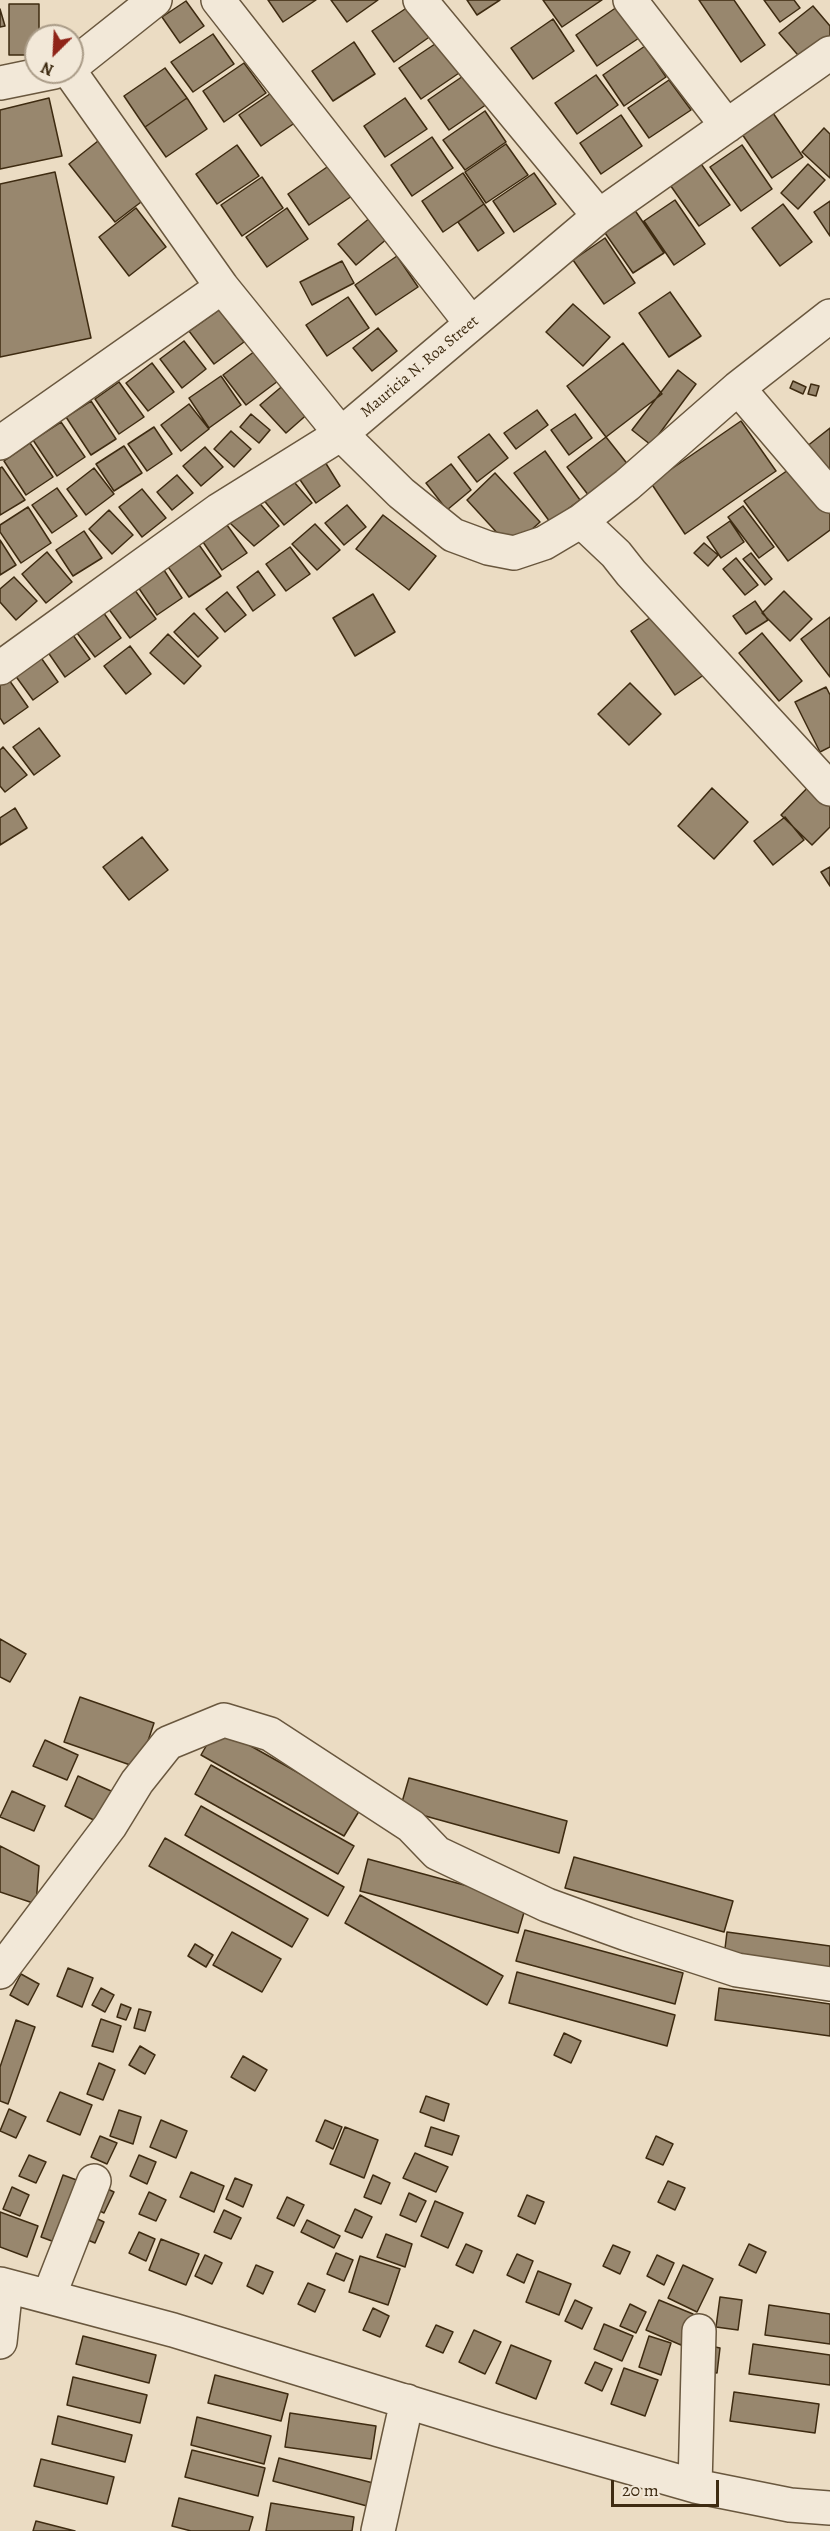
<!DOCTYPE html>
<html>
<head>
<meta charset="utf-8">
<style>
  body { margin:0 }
  #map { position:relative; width:830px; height:2531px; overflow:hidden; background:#ebdcc3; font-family:Alegreya,serif }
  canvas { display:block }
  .north { position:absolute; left:24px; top:24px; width:60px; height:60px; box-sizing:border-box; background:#f2e8d8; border:2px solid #aa9c88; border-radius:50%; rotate:204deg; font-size:16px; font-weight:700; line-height:24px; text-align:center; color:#3e2b11 }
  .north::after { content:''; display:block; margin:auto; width:21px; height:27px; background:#8f2418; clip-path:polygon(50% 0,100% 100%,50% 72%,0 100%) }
  .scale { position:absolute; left:611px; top:2480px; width:108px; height:27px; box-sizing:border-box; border:3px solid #3e2b11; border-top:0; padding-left:8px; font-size:18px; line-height:21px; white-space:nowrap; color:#3e2b11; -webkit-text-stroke:4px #f2e8d8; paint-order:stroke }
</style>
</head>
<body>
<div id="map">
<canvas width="830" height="2531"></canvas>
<div class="north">N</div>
<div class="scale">20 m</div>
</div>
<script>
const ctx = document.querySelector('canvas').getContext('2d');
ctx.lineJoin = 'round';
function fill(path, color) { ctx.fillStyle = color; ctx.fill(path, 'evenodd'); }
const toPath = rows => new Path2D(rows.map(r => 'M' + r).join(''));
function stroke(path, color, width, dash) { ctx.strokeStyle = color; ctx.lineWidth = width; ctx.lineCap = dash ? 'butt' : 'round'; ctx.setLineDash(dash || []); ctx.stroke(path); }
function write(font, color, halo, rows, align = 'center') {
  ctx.font = font + ' Alegreya,serif'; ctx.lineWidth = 6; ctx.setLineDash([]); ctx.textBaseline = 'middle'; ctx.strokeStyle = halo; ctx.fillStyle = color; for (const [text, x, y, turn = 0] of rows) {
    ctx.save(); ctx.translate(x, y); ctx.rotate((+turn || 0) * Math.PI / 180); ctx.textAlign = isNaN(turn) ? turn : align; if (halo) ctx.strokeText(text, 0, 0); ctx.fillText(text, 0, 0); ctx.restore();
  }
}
const building = toPath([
  [268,0,316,0,283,22,268,0],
  [331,0,378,0,347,22,331,0],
  [467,0,500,0,477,15,467,0],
  [543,0,602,0,562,27,543,0],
  [699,0,734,0,765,45,741,62,699,0],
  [764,0,794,0,800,8,780,22,764,0],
  [186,1,204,26,180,43,162,17,186,1],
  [414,3,435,33,394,62,372,31,414,3],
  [9,4,39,4,39,36,36,36,36,55,9,55,9,4],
  [813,6,830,26,830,39,803,61,779,33,813,6],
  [617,7,639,38,597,66,576,35,617,7],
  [0,9,5,26,0,27,0,9],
  [553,19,574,51,533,79,511,48,553,19],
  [213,34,234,64,193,92,171,62,213,34],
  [441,40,462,71,421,99,399,68,441,40],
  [354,42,375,74,333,101,312,71,354,42],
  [645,46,666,77,624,106,603,75,645,46],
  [244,63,266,93,224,122,203,91,244,63],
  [165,68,187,98,145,127,124,96,165,68],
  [469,72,490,102,449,130,428,100,469,72],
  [596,75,618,105,577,134,555,103,596,75],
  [669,80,691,110,649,138,628,108,669,80],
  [280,87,302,118,261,146,239,115,280,87],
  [49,98,62,156,0,169,0,110,49,98],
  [187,98,207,129,166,157,145,127,187,98],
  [405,98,427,129,385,157,364,126,405,98],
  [485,111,506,142,465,170,443,140,485,111],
  [773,113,803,157,772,178,742,134,773,113],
  [621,115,642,146,601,174,580,143,621,115],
  [824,128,830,134,830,178,802,152,824,128],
  [432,137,453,168,412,196,391,165,432,137],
  [98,141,145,199,115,222,69,164,98,141],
  [506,144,528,175,486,203,465,172,506,144],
  [237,145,259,176,217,204,196,174,237,145],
  [742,145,772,189,741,211,710,167,742,145],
  [699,161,730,205,699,226,668,182,699,161],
  [808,164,825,180,798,209,781,193,808,164],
  [330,165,352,196,309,225,288,194,330,165],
  [55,172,91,338,0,357,0,184,55,172],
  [463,173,484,204,443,232,422,201,463,173],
  [534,173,556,204,514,232,493,201,534,173],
  [262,177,283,208,242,236,221,205,262,177],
  [675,200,705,244,674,265,644,221,675,200],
  [830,201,830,236,814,212,830,201],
  [484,204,504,233,478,251,458,222,484,204],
  [783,204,812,242,780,266,752,228,783,204],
  [136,208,166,247,129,276,99,237,136,208],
  [287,208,308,239,267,267,246,237,287,208],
  [634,209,664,253,633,273,603,230,634,209],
  [371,217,388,238,356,265,338,244,371,217],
  [605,238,635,283,604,304,573,260,605,238],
  [397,256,418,287,376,315,355,285,397,256],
  [342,261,354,283,312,305,300,282,342,261],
  [670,292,701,336,669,357,639,313,670,292],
  [348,297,369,328,327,356,306,325,348,297],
  [573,304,610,337,583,366,546,332,573,304],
  [219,310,244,342,214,364,189,331,219,310],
  [378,328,397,351,372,371,353,348,378,328],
  [184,341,206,369,182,388,160,359,184,341],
  [623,343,662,394,606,437,567,386,623,343],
  [255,351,278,381,246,405,223,375,255,351],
  [152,363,174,392,148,411,126,383,152,363],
  [678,370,696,384,651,445,632,430,678,370],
  [221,376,241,405,209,428,189,398,221,376],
  [793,381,806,387,803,394,790,388,793,381],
  [119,382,144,417,119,434,95,399,119,382],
  [286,383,311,411,286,433,260,405,286,383],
  [811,384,819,386,816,396,808,394,811,384],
  [91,401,116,439,91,455,66,417,91,401],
  [189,404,209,429,181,451,161,425,189,404],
  [537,410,548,425,516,449,504,433,537,410],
  [251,414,270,430,259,443,240,427,251,414],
  [575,414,592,438,569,455,551,430,575,414],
  [741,421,776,471,685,534,651,483,741,421],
  [61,422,85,457,57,476,33,440,61,422],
  [154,427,172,454,147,471,128,444,154,427],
  [830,428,830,477,806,447,830,428],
  [231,431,251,449,234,467,214,449,231,431],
  [489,434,508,458,477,482,458,457,489,434],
  [606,437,629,466,589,496,567,467,606,437],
  [30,443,53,477,26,495,4,461,30,443],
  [124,446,142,473,114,491,96,464,124,446],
  [205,447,223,467,201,486,183,466,205,447],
  [545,451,580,500,550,522,514,473,545,451],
  [320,454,340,486,316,503,294,471,320,454],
  [798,463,830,507,830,530,788,561,744,501,798,463],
  [451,464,471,490,447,510,426,483,451,464],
  [2,467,25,500,0,515,0,468,2,467],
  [94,468,114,494,86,515,67,489,94,468],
  [495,473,540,522,511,548,467,500,495,473],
  [177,475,193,493,172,510,157,492,177,475],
  [289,476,312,503,284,525,262,498,289,476],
  [57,488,77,516,52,533,32,505,57,488],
  [142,489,166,518,142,537,119,507,142,489],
  [256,499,279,526,254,546,230,523,256,499],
  [347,505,366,527,344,545,325,523,347,505],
  [743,506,774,547,759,558,728,517,743,506],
  [28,507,51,543,21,563,0,532,0,525,28,507],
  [109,510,133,535,112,554,89,529,109,510],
  [383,515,436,556,409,590,356,549,383,515],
  [730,521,744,542,721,558,707,537,730,521],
  [315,524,340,550,317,570,292,544,315,524],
  [227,525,247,553,222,570,203,542,227,525],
  [84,531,102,558,73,576,56,550,84,531],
  [0,540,16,565,0,575,0,540],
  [197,542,221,576,189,597,166,564,197,542],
  [704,543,718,555,708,566,694,553,704,543],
  [290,547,310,574,286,591,266,564,290,547],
  [47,552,72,582,46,603,22,574,47,552],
  [751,553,772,579,765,585,743,559,751,553],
  [736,558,758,585,745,595,723,569,736,558],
  [162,567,182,598,157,615,136,584,162,567],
  [258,571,275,595,253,611,237,587,258,571],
  [14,577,37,601,16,620,0,602,0,589,14,577],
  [134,589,156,619,130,638,108,608,134,589],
  [784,591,812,619,790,641,762,613,784,591],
  [227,592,246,615,225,632,206,609,227,592],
  [373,594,395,632,355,656,333,618,373,594],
  [755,601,768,620,746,634,733,616,755,601],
  [101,609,121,638,95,657,74,629,101,609],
  [661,610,705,674,675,695,631,631,661,610],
  [194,613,218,638,198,657,174,632,194,613],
  [830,617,830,677,801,639,830,617],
  [68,628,90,659,65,677,43,645,68,628],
  [762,633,802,681,779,701,739,653,762,633],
  [168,634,201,666,184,684,150,653,168,634],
  [130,646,151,674,126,694,104,666,130,646],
  [37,652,58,682,33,700,12,671,37,652],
  [7,677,28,707,4,724,0,718,0,682,7,677],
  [630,683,661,714,629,745,598,714,630,683],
  [826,687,830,695,830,747,820,752,795,702,826,687],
  [39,728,60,756,34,775,13,747,39,728],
  [3,747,27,775,5,792,0,786,0,750,3,747],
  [815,780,830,794,830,827,812,845,781,815,815,780],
  [712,788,748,822,714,859,678,826,712,788],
  [15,808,27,828,0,845,0,818,15,808],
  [785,817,804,840,773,865,754,841,785,817],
  [142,837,168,870,129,900,103,867,142,837],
  [830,867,830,886,821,872,830,867],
  [0,1639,26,1654,10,1682,0,1677,0,1639],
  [80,1697,154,1723,139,1768,64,1742,80,1697],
  [217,1727,361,1808,344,1836,201,1755,217,1727],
  [45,1740,78,1755,67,1780,33,1766,45,1740],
  [211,1765,354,1846,338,1874,195,1794,211,1765],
  [78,1776,120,1795,106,1826,65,1806,78,1776],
  [409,1778,567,1821,559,1853,400,1809,409,1778],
  [12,1791,45,1806,34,1831,0,1817,12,1791],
  [201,1806,344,1887,328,1916,185,1835,201,1806],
  [165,1838,308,1919,292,1947,149,1866,165,1838],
  [0,1846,39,1866,36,1904,0,1892,0,1846],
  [574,1857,733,1901,724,1932,565,1888,574,1857],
  [368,1859,527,1902,518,1933,360,1891,368,1859],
  [360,1895,503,1976,487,2005,345,1923,360,1895],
  [525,1930,683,1973,675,2004,516,1961,525,1930],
  [232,1932,281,1959,262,1992,213,1965,232,1932],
  [727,1932,830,1946,830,1979,723,1965,727,1932],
  [195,1944,213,1955,206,1967,188,1956,195,1944],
  [68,1968,93,1978,82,2007,57,1996,68,1968],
  [517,1972,675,2015,667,2046,509,2003,517,1972],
  [21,1974,39,1984,28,2005,10,1995,21,1974],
  [101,1988,114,1995,105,2012,92,2005,101,1988],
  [719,1988,830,2004,830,2036,715,2020,719,1988],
  [121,2004,131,2008,126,2020,117,2017,121,2004],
  [139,2009,151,2012,145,2031,134,2028,139,2009],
  [101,2019,121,2026,113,2052,92,2046,101,2019],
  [16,2020,35,2027,8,2104,0,2101,0,2067,16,2020],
  [564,2033,581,2041,571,2063,554,2055,564,2033],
  [140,2046,155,2055,145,2074,129,2065,140,2046],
  [243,2056,267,2070,255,2091,231,2077,243,2056],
  [99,2063,115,2070,103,2100,87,2094,99,2063],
  [60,2092,92,2105,80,2135,47,2121,60,2092],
  [426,2096,449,2104,444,2121,420,2112,426,2096],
  [9,2109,26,2117,16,2138,0,2131,9,2109],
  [119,2110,141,2117,133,2144,110,2136,119,2110],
  [161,2120,187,2131,176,2158,150,2147,161,2120],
  [325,2120,342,2127,333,2149,316,2141,325,2120],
  [345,2127,378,2140,364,2178,330,2164,345,2127],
  [431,2127,459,2136,452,2155,425,2146,431,2127],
  [100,2136,117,2143,107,2164,91,2157,100,2136],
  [656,2136,673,2144,663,2165,646,2158,656,2136],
  [415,2153,448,2167,436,2192,403,2178,415,2153],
  [29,2155,46,2162,36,2183,19,2176,29,2155],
  [139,2155,156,2162,147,2184,130,2176,139,2155],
  [191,2172,224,2186,214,2212,180,2197,191,2172],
  [63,2175,82,2182,60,2244,41,2237,63,2175],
  [373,2175,390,2183,381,2204,364,2197,373,2175],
  [235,2178,252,2185,243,2207,226,2199,235,2178],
  [668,2181,685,2188,675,2210,658,2202,668,2181],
  [97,2184,114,2192,104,2213,87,2205,97,2184],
  [12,2187,29,2195,20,2216,3,2209,12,2187],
  [149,2192,166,2200,156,2221,139,2214,149,2192],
  [409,2193,426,2201,416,2222,400,2215,409,2193],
  [527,2195,544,2202,535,2224,518,2216,527,2195],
  [287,2197,304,2205,294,2226,277,2218,287,2197],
  [435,2201,463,2213,448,2248,421,2236,435,2201],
  [355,2209,372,2217,362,2238,345,2231,355,2209],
  [224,2210,241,2218,231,2239,214,2232,224,2210],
  [0,2212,38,2226,27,2257,0,2247,0,2212],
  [87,2214,104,2222,95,2243,78,2236,87,2214],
  [307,2220,340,2236,334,2248,301,2232,307,2220],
  [139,2232,155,2239,146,2261,129,2253,139,2232],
  [386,2234,412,2244,405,2267,377,2257,386,2234],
  [161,2239,199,2254,186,2285,149,2270,161,2239],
  [466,2244,482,2251,473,2273,456,2265,466,2244],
  [749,2244,766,2252,756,2273,739,2265,749,2244],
  [613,2245,630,2252,620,2274,603,2266,613,2245],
  [336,2253,353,2260,344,2281,327,2274,336,2253],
  [517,2254,533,2261,524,2283,507,2275,517,2254],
  [205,2255,222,2263,212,2284,195,2276,205,2255],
  [657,2255,674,2263,664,2285,647,2276,657,2255],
  [360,2256,400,2269,388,2305,349,2292,360,2256],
  [256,2265,273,2272,263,2294,247,2286,256,2265],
  [683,2265,713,2279,697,2312,668,2298,683,2265],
  [538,2271,571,2284,559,2315,526,2302,538,2271],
  [308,2283,325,2290,315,2312,298,2304,308,2283],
  [720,2297,742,2300,738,2330,716,2327,720,2297],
  [575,2300,592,2308,582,2329,565,2321,575,2300],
  [659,2300,693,2314,681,2345,646,2330,659,2300],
  [630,2304,646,2312,636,2333,620,2326,630,2304],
  [769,2305,830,2314,830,2344,765,2335,769,2305],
  [373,2308,389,2316,380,2337,363,2330,373,2308],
  [604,2324,633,2336,622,2361,594,2349,604,2324],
  [436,2325,453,2332,443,2353,426,2346,436,2325],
  [474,2330,501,2342,485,2374,459,2362,474,2330],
  [83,2336,156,2355,149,2383,76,2364,83,2336],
  [649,2336,671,2343,661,2375,639,2367,649,2336],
  [753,2344,830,2355,830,2385,749,2374,753,2344],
  [511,2345,551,2361,536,2399,496,2383,511,2345],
  [706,2345,720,2348,717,2373,703,2370,706,2345],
  [595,2362,612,2369,602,2391,585,2383,595,2362],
  [624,2368,658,2380,645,2416,611,2404,624,2368],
  [215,2375,288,2394,281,2421,208,2403,215,2375],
  [73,2377,147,2395,140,2423,67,2405,73,2377],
  [734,2392,819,2404,815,2433,730,2421,734,2392],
  [290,2413,376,2426,371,2459,285,2447,290,2413],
  [58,2416,132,2435,125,2462,52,2444,58,2416],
  [197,2417,271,2436,264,2464,191,2445,197,2417],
  [192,2450,265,2468,258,2496,185,2477,192,2450],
  [279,2458,373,2483,367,2506,273,2481,279,2458],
  [41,2459,114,2477,107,2504,34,2486,41,2459],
  [179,2498,253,2517,249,2531,191,2531,172,2526,179,2498],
  [271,2503,354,2517,352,2531,266,2531,271,2503],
  [36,2521,75,2531,33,2531,36,2521]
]);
fill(building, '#98876e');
stroke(building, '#3e2b11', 1.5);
const minor = toPath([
  [218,0,471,323],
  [420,0,599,216],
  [630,0,727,126],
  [72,66,155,0],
  [70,72,222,287,341,434,401,493,453,535,488,548,514,553,544,543,581,521,616,554,631,573,830,789],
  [0,83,54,72],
  [738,388,830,496],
  [0,443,222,287],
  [581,521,627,485,738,388,830,316],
  [0,668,219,510,341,434,599,216,830,53],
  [0,1972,110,1826,137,1782,168,1743,224,1720,270,1734,411,1826,437,1853,547,1905,627,1934,737,1970,830,1984],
  [0,2284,173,2330,499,2430,695,2486,790,2505,830,2508],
  [49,2296,94,2181],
  [0,2342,6,2286],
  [695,2486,699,2331],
  [378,2531,407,2401]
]);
stroke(minor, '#69573e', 36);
stroke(minor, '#f2e8d8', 33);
write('16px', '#3e2b11', '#f2e8d8', [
  ["Mauricia N. Roa Street",420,367,-40]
]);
</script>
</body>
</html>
